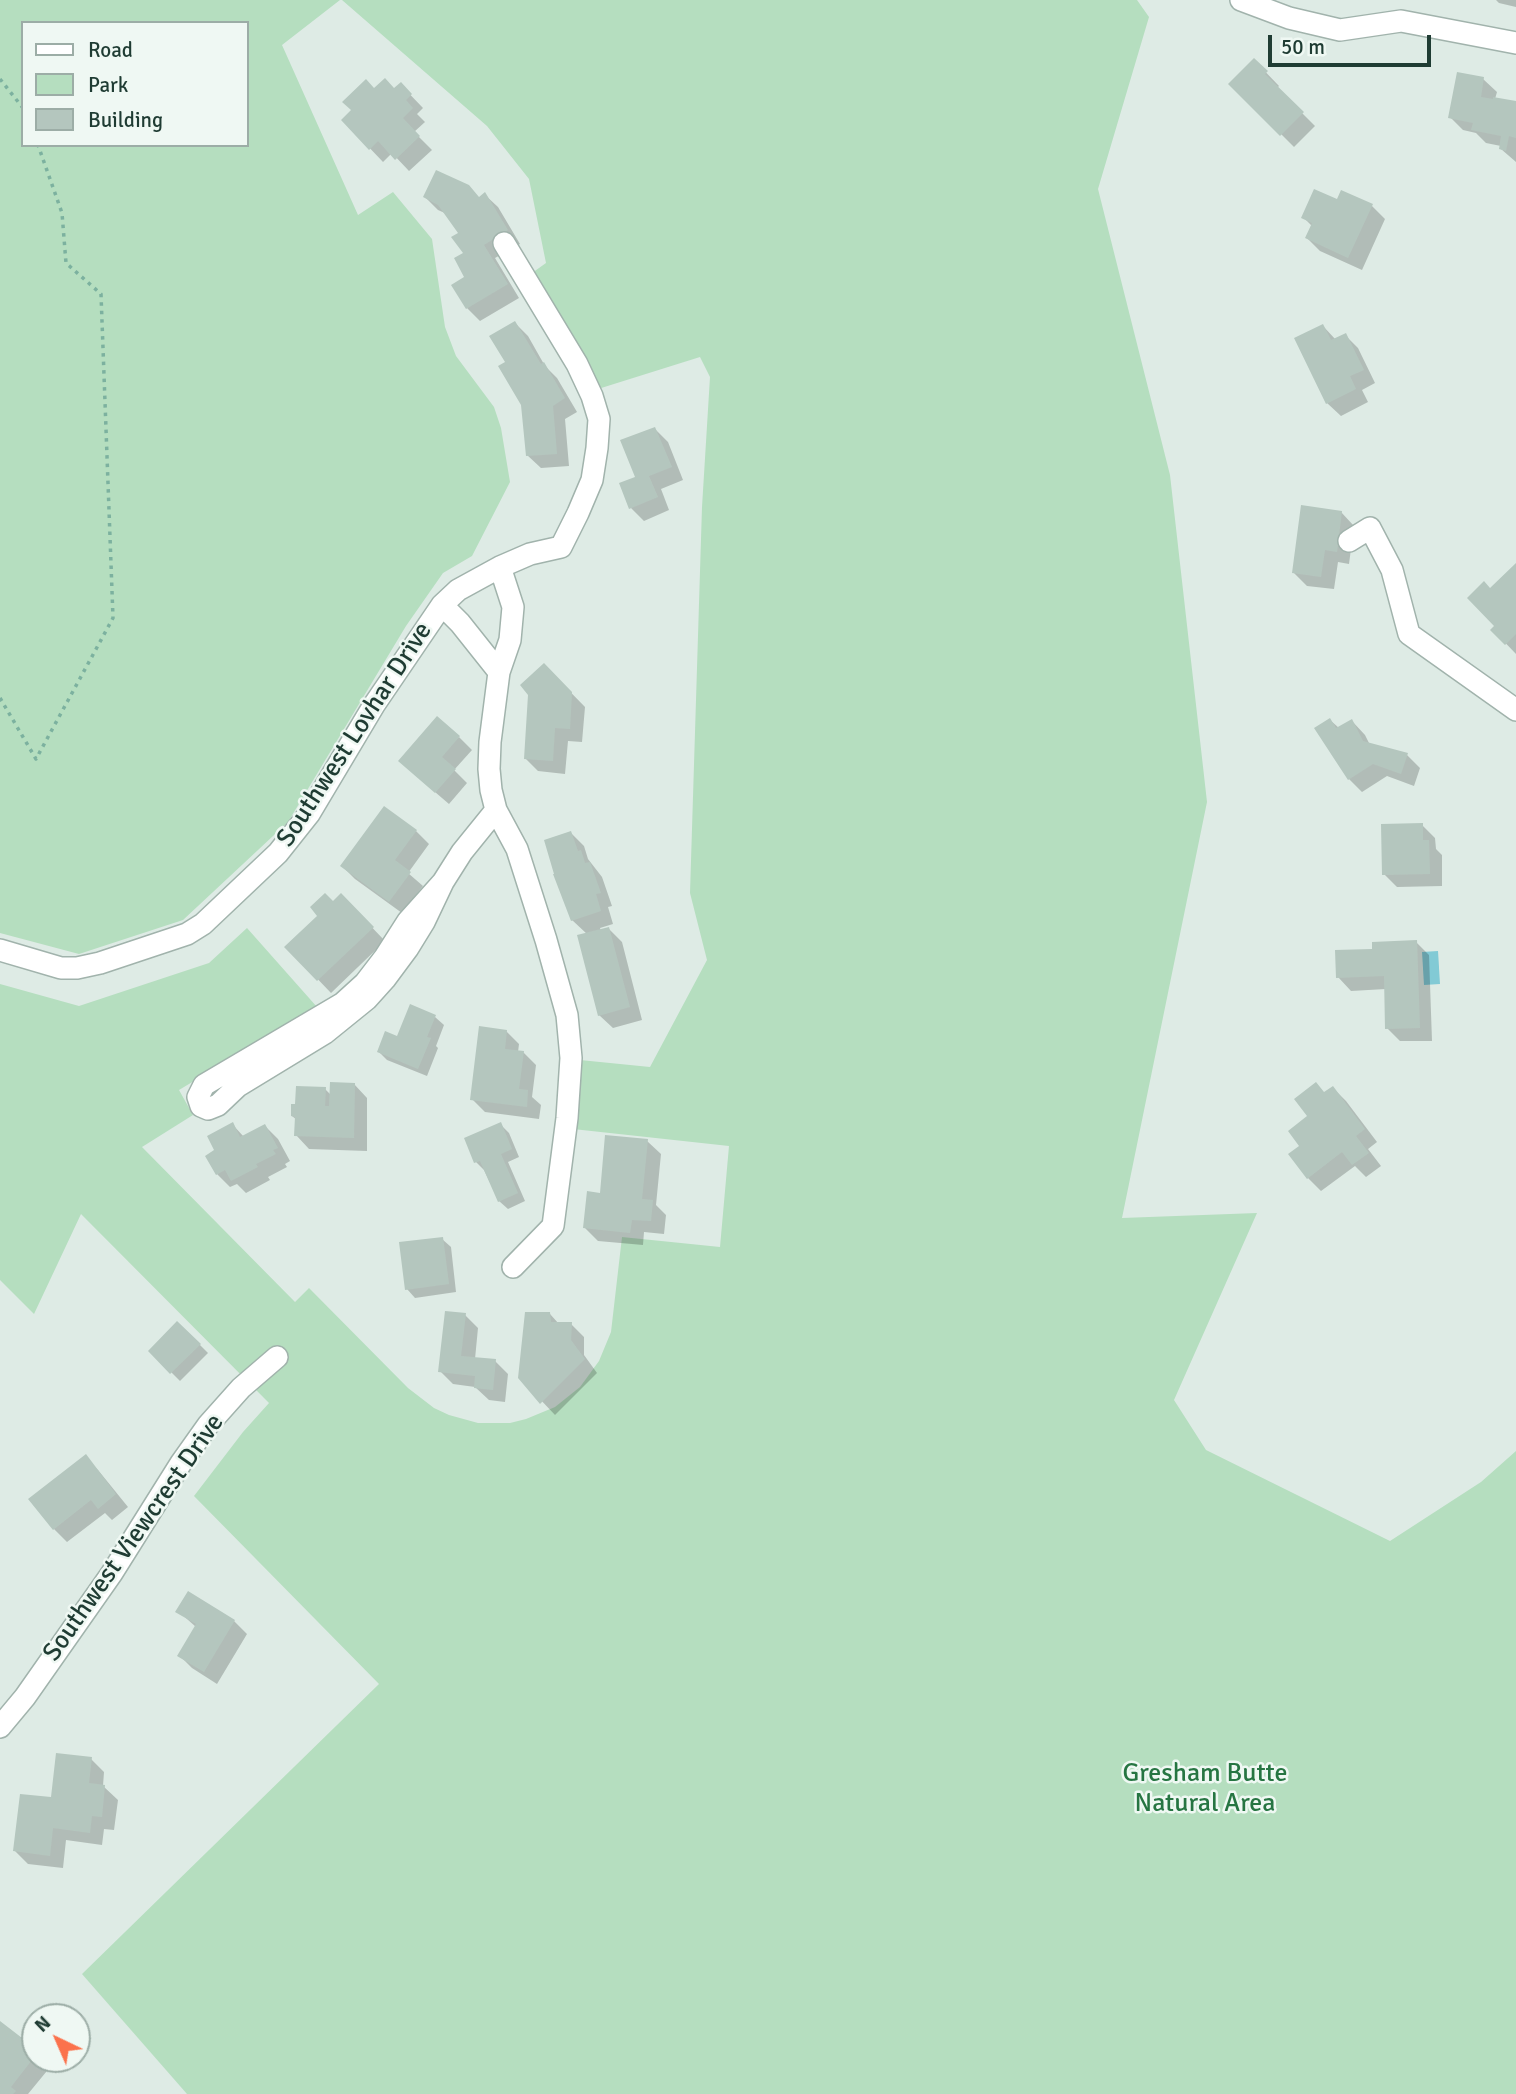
<!DOCTYPE html>
<html>
<head>
<meta charset="utf-8">
<style>
  body { margin:0 }
  #map { position:relative; width:1516px; height:2094px; overflow:hidden; background:#deebe5; font-family:Signika,sans-serif }
  canvas { display:block }
  .legend { position:absolute; left:21px; top:21px; width:228px; height:126px; box-sizing:border-box; background:#eff8f3; border:2px solid #9cada6; margin:0; padding:9px 12px; list-style:none; font-size:21px; color:#1f3c33 }
  .legend li { display:flex; align-items:center; gap:14px; height:35px }
  .legend b { width:35px; border:2px solid #9cada6 }
  .north { position:absolute; left:21px; top:2003px; width:70px; height:70px; box-sizing:border-box; background:#eff8f3; border:2px solid #9cada6; border-radius:50%; rotate:316deg; font-size:19px; font-weight:700; line-height:28px; text-align:center; color:#1f3c33 }
  .north::after { content:''; display:block; margin:auto; width:24px; height:32px; background:#fb724c; clip-path:polygon(50% 0,100% 100%,50% 72%,0 100%) }
  .scale { position:absolute; left:1268px; top:35px; width:163px; height:32px; box-sizing:border-box; border:4px solid #1f3c33; border-top:0; padding-left:9px; font-size:21px; line-height:24px; white-space:nowrap; color:#1f3c33; -webkit-text-stroke:5px #eff8f3; paint-order:stroke }
</style>
</head>
<body>
<div id="map">
<canvas width="1516" height="2094"></canvas>
<ul class="legend">
<li><b style="height:9px;background:#fff"></b>Road</li>
<li><b style="height:19px;background:#b5debf"></b>Park</li>
<li><b style="height:19px;background:#b4c6be"></b>Building</li>
</ul>
<div class="north">N</div>
<div class="scale">50 m</div>
</div>
<script>
const ctx = document.querySelector('canvas').getContext('2d');
ctx.lineJoin = 'round';
function fill(path, color) { ctx.fillStyle = color; ctx.fill(path, 'evenodd'); }
const toPath = rows => new Path2D(rows.map(r => 'M' + r).join(''));
function stroke(path, color, width, dash) { ctx.strokeStyle = color; ctx.lineWidth = width; ctx.lineCap = dash ? 'butt' : 'round'; ctx.setLineDash(dash || []); ctx.stroke(path); }
function write(font, color, halo, rows, align = 'center') {
  ctx.font = font + ' Signika,sans-serif'; ctx.lineWidth = 5; ctx.setLineDash([]); ctx.textBaseline = 'middle'; ctx.strokeStyle = halo; ctx.fillStyle = color; for (const [text, x, y, turn = 0] of rows) {
    ctx.save(); ctx.translate(x, y); ctx.rotate((+turn || 0) * Math.PI / 180); ctx.textAlign = isNaN(turn) ? turn : align; if (halo) ctx.strokeText(text, 0, 0); ctx.fillText(text, 0, 0); ctx.restore();
  }
}
fill(toPath([
  [0,0,340,0,282,45,358,215,393,192,432,239,445,327,456,356,494,407,501,428,510,482,472,556,443,573,406,626,288,822,183,920,79,954,0,933],
  [23,23,247,23,247,145,23,145],
  [342,0,1137,0,1149,17,1098,189,1170,475,1207,802,1122,1218,1257,1213,1174,1400,1206,1450,1390,1541,1481,1482,1516,1451,1516,2094,187,2094,82,1974,379,1684,194,1496,243,1432,269,1403,81,1214,34,1314,0,1280,0,984,79,1006,209,963,247,928,317,1007,179,1090,193,1115,142,1147,295,1302,309,1288,408,1388,434,1408,449,1415,478,1423,510,1423,526,1419,555,1407,580,1387,599,1361,611,1332,622,1237,720,1247,729,1146,573,1129,580,1060,650,1067,707,960,690,893,702,507,710,377,700,357,598,389,532,273,546,263,529,179,487,126]
]), '#b5debf');
fill(toPath([
  [1438,951,1440,984,1424,985,1422,952]
]), '#82cad5');
fill(toPath([
  [1496,0,1516,0,1516,7,1499,3],
  [1254,60,1279,86,1277,88,1315,126,1294,147,1231,84],
  [1483,79,1497,92,1495,99,1516,103,1516,162,1501,149,1501,146,1486,143,1476,133,1463,130,1450,117],
  [400,84,423,108,417,114,425,122,414,132,432,150,409,171,392,153,383,162,343,120,374,90,394,90],
  [485,195,498,207,520,244,495,258,519,298,480,321,467,308,465,254,461,233,447,214,438,210,425,197,480,199],
  [1338,201,1372,206,1385,219,1362,270,1320,251,1307,238,1312,226,1303,217],
  [515,323,528,336,545,366,557,378,577,412,565,419,569,466,541,468,527,455,523,405,507,362],
  [1323,326,1336,340,1345,335,1358,348,1375,383,1362,390,1368,402,1341,416,1327,403],
  [655,429,668,442,683,480,661,489,669,510,644,521,631,508,637,478],
  [1341,512,1354,526,1349,564,1338,562,1334,589,1307,586,1294,573],
  [1516,566,1516,654,1493,630,1497,626,1491,590],
  [544,665,585,707,582,742,568,741,565,774,538,771,525,758],
  [1330,720,1339,728,1352,721,1365,735,1370,745,1407,755,1420,768,1414,786,1387,776,1362,792,1349,779],
  [459,737,472,750,454,770,467,783,449,804,414,774],
  [1422,825,1435,838,1436,849,1442,855,1442,886,1397,887,1384,874],
  [416,831,429,844,408,873,423,886,402,913,355,879,342,866],
  [571,833,584,846,588,859,602,877,612,906,608,907,613,924,600,928,601,931,609,929,622,942,642,1020,613,1028,599,1015,587,934,572,920],
  [341,895,385,941,331,993,287,947],
  [1416,942,1429,955,1432,1041,1400,1041,1387,1028,1386,989,1351,991,1338,977,1374,950],
  [435,1017,444,1025,436,1046,438,1048,427,1076,387,1060,379,1052,398,1038],
  [506,1031,519,1044,518,1052,523,1052,536,1065,532,1097,541,1105,539,1119,485,1112,472,1099],
  [354,1084,367,1098,367,1151,309,1149,296,1135,297,1120,292,1116,325,1089,331,1095],
  [1333,1088,1346,1101,1377,1142,1368,1149,1381,1166,1366,1177,1355,1166,1321,1191,1308,1178,1301,1146,1325,1094],
  [500,1124,509,1133,519,1157,508,1162,525,1201,508,1209,499,1201,484,1170,476,1162],
  [233,1125,244,1137,265,1126,278,1139,290,1161,285,1164,287,1167,268,1177,270,1180,246,1193,237,1184,230,1187,217,1174,217,1151],
  [647,1141,661,1154,656,1205,666,1215,664,1234,644,1232,643,1245,598,1241,585,1228,601,1195],
  [442,1239,451,1247,456,1292,415,1298,407,1289],
  [550,1314,559,1324,571,1324,584,1337,584,1355,597,1373,555,1415,520,1378],
  [465,1315,478,1328,475,1359,495,1361,508,1374,505,1402,489,1400,475,1387,453,1384,440,1371],
  [178,1323,208,1353,180,1381,150,1351],
  [85,1457,98,1470,128,1507,112,1520,105,1513,67,1542,54,1529,31,1499],
  [178,1611,234,1621,247,1634,217,1684,192,1668,179,1655,196,1627],
  [91,1759,104,1772,103,1786,118,1800,114,1830,104,1829,102,1845,66,1840,63,1868,28,1864,15,1851,52,1799],
  [0,2023,35,2051,35,2059,44,2059,51,2066,28,2094,0,2094]
]), '#0003');
fill(toPath([
  [1254,58,1268,71,1265,74,1304,112,1280,136,1228,84],
  [1457,72,1484,77,1481,97,1493,99,1493,97,1516,101,1516,138,1509,136,1506,151,1499,149,1501,136,1471,130,1473,123,1448,118],
  [385,78,394,88,401,82,412,94,406,100,413,108,403,118,420,136,395,160,378,141,369,150,341,120,351,110,342,102,366,79,374,88],
  [436,170,469,185,479,197,485,192,508,230,484,245,508,284,466,309,451,285,464,277,454,258,463,253,451,237,458,233,438,205,423,197],
  [1314,189,1337,199,1341,190,1373,204,1348,258,1305,238,1312,223,1301,218],
  [515,321,541,364,544,362,565,398,553,406,557,454,526,456,521,405,498,366,505,362,489,336],
  [1323,324,1331,340,1346,333,1364,370,1350,376,1356,389,1326,404,1294,338],
  [655,427,672,467,649,476,658,497,629,509,619,483,635,477,620,440],
  [1301,505,1342,511,1337,552,1325,550,1321,577,1292,573],
  [1516,563,1516,634,1505,645,1490,630,1494,626,1467,598,1484,581,1490,588],
  [544,663,572,692,570,729,555,728,553,761,524,759,528,695,520,685],
  [437,716,460,736,442,757,456,769,435,793,398,761],
  [1330,718,1336,728,1352,719,1363,741,1408,753,1401,774,1373,764,1348,780,1314,728],
  [384,806,417,830,395,860,411,872,389,902,340,866],
  [1423,823,1423,840,1429,840,1430,874,1382,875,1381,824],
  [571,831,578,851,581,850,585,863,590,862,601,893,596,894,601,911,571,921,553,874,554,874,544,840],
  [325,893,333,901,341,893,374,927,317,981,284,947,317,916,310,907],
  [609,927,630,1007,598,1016,577,935],
  [1417,940,1420,1028,1385,1029,1384,976,1336,978,1335,950,1372,949,1372,942],
  [410,1004,436,1015,427,1037,431,1038,418,1069,377,1052,385,1031,397,1036],
  [479,1026,507,1030,505,1049,524,1051,519,1089,528,1090,527,1107,470,1100],
  [330,1082,355,1083,354,1138,294,1136,295,1117,291,1116,291,1104,295,1104,296,1086,326,1087,325,1106,329,1106],
  [1316,1082,1324,1092,1333,1086,1365,1129,1356,1136,1369,1153,1352,1165,1342,1152,1307,1179,1288,1154,1299,1146,1288,1131,1307,1116,1294,1099],
  [233,1122,240,1137,265,1124,278,1148,273,1150,276,1154,256,1164,258,1167,231,1181,225,1170,216,1175,205,1156,214,1150,207,1136],
  [501,1122,512,1149,501,1154,518,1193,498,1202,480,1161,474,1163,464,1138],
  [605,1135,648,1139,642,1199,653,1200,651,1221,632,1220,630,1233,583,1228,587,1191,600,1193],
  [443,1237,449,1284,405,1290,399,1242],
  [445,1311,466,1313,461,1356,496,1359,493,1390,474,1388,475,1376,438,1372],
  [525,1312,550,1312,551,1322,572,1322,571,1340,585,1359,540,1404,518,1378],
  [177,1321,201,1344,170,1374,148,1351],
  [86,1454,116,1494,98,1509,91,1500,53,1530,28,1499],
  [188,1591,235,1620,204,1672,177,1656,196,1624,175,1612],
  [56,1753,92,1757,89,1783,105,1785,102,1817,92,1816,90,1833,53,1828,50,1856,13,1851,20,1794,51,1797],
  [0,2021,35,2048,35,2056,11,2087,16,2091,13,2094,0,2094]
]), '#b4c6be');
const minor = toPath([
  [1241,0,1289,18,1340,30,1401,21,1516,43],
  [1349,541,1370,528,1392,570,1409,634,1516,710],
  [500,567,513,607,510,640,499,672,490,742,489,769,491,790,496,810,517,849,546,940,567,1015,571,1058,567,1118,553,1226,513,1267],
  [442,605,460,623,499,672],
  [443,882,424,922,408,948,385,979,367,999,325,1033,238,1086,218,1105,208,1109,201,1106,198,1097,204,1085,343,1003,365,983,385,957,408,921,443,882,462,852,496,810],
  [0,950,61,968,77,968,100,963,187,934,203,924,278,853,309,814,374,705,442,605,458,590,500,567,530,554,561,547,578,513,592,480,597,448,599,419,592,396,577,364,504,243],
  [0,1727,25,1697,112,1573,181,1463,208,1425,241,1388,277,1357]
]);
stroke(minor, '#a1b3ac', 24);
stroke(toPath([
  [0,79,23,108],
  [0,698,36,759,113,618,101,294,66,263,62,213,38,145]
]), '#7cb19f', 3.5, [3.5, 5]);
stroke(minor, '#fff', 21);
write('26px', '#1f3c33', '#eff8f3', [
  ["Southwest Lovhar Drive",355,735,-57],
  ["Southwest Viewcrest Drive",134,1538,-55]
]);
write('26px', '#267542', '#eff8f3', [
  ["Gresham Butte",1205,1774],
  ["Natural Area",1205,1804]
]);
</script>
</body>
</html>
